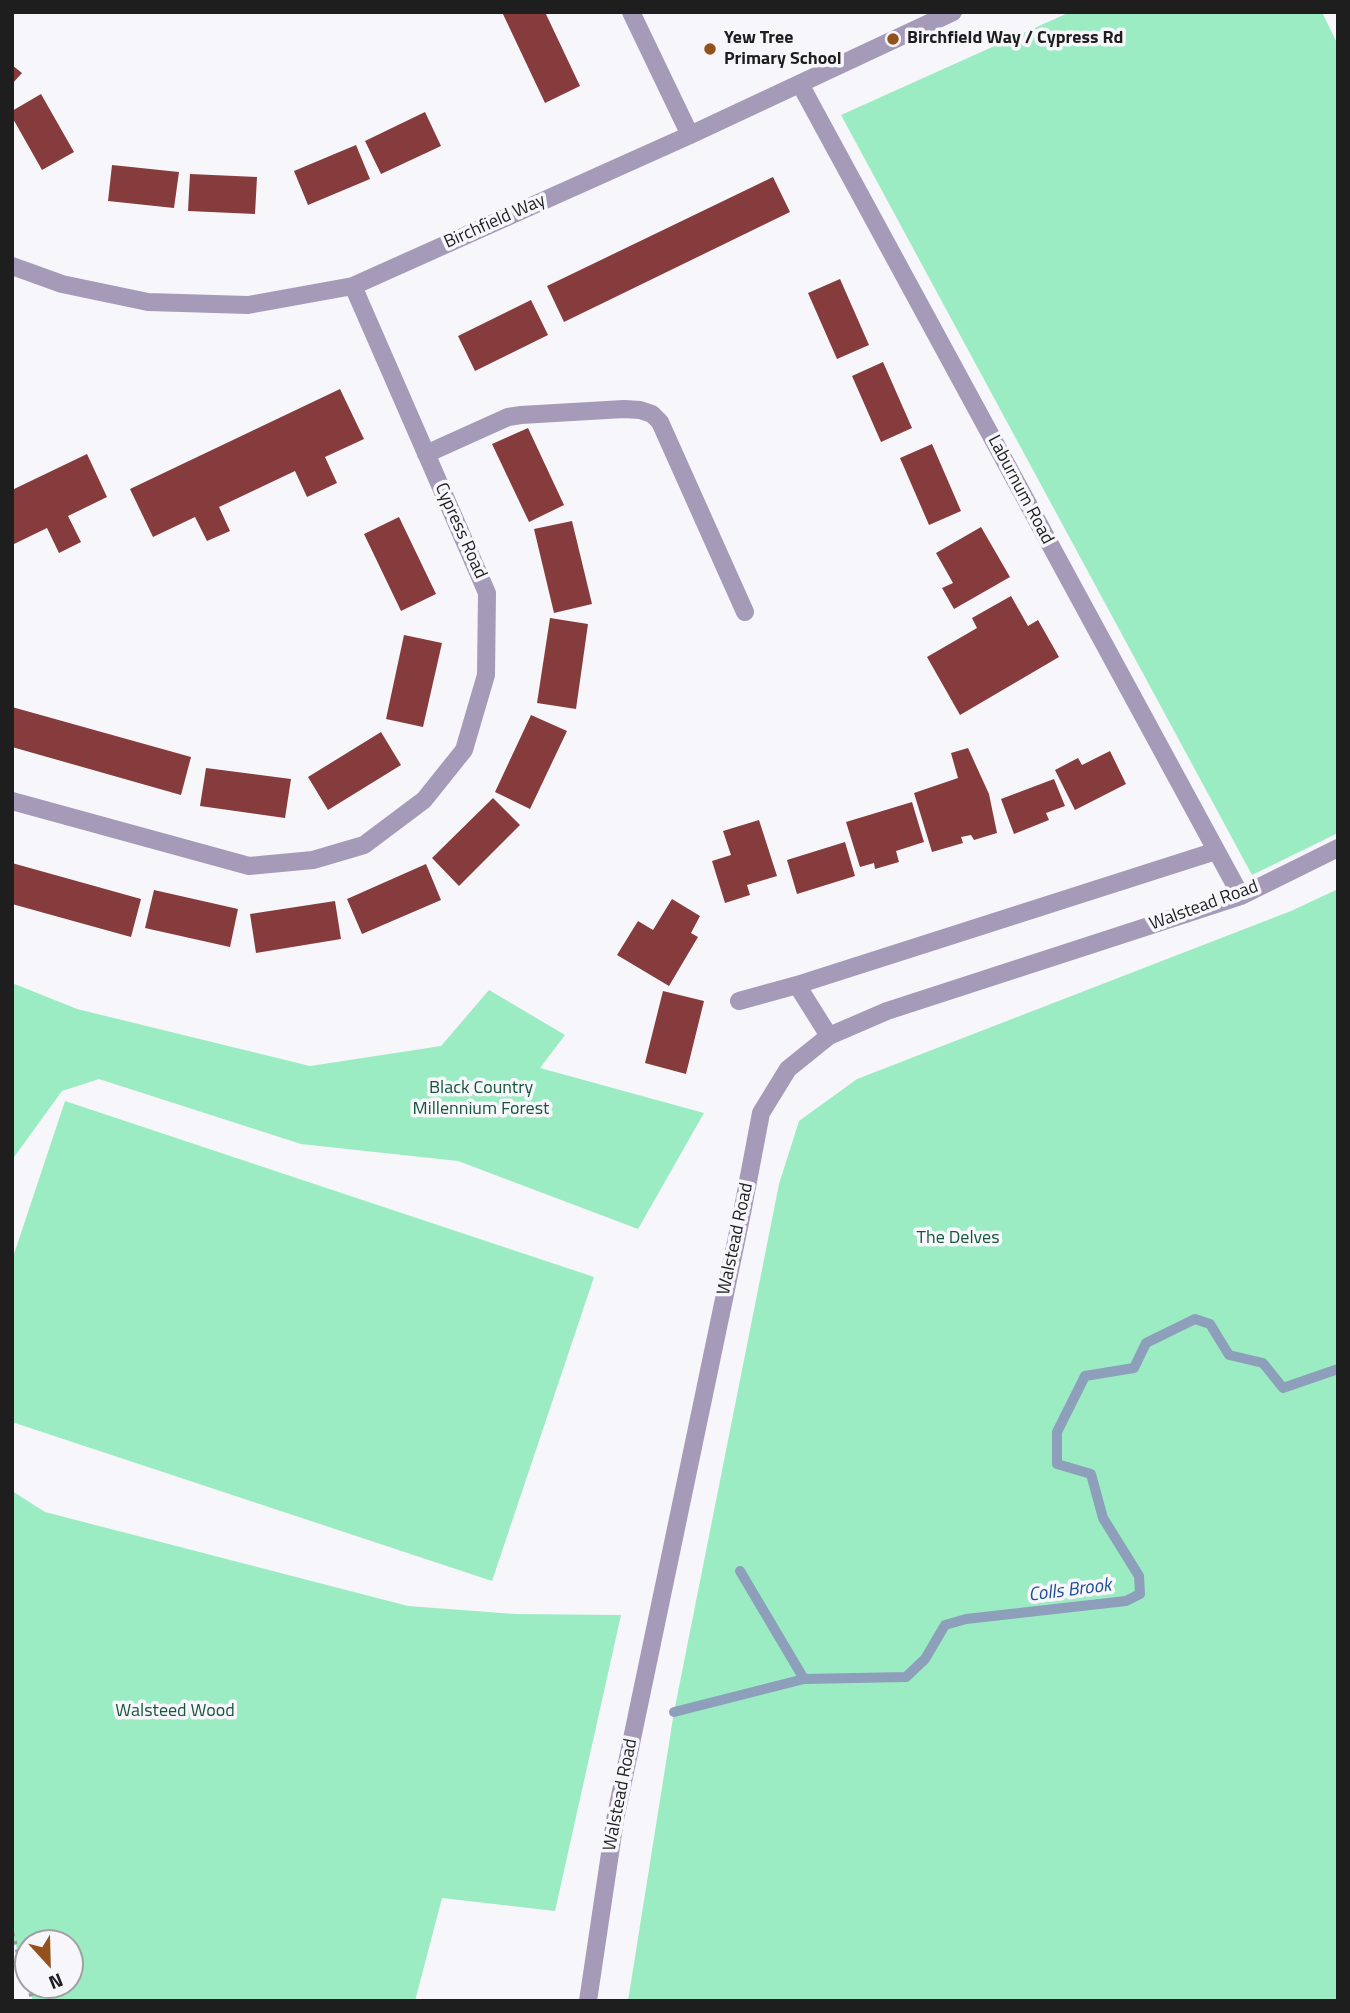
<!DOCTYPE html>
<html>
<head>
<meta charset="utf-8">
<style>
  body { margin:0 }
  #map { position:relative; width:1350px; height:2013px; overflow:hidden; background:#f7f6fa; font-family:"Titillium Web",sans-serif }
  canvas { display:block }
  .frame { position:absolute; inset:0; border:14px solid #1e1e1f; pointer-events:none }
  .north { position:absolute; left:14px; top:1929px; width:70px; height:70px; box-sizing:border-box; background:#f7f6fa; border:2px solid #a0a0a2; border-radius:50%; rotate:158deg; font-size:19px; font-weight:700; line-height:28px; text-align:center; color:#1e1e1f }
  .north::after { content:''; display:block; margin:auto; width:24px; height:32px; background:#93521d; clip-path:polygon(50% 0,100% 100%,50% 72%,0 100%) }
</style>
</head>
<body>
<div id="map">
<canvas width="1350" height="2013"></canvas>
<div class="frame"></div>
<div class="north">N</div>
</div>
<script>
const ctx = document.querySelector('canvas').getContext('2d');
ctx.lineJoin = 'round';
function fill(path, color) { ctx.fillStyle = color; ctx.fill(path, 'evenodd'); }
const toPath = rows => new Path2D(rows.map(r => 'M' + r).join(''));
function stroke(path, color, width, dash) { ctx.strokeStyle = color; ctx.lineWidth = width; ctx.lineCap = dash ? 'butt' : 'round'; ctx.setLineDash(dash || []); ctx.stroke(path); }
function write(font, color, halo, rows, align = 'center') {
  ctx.font = font + ' "Titillium Web",sans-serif'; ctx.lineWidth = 7; ctx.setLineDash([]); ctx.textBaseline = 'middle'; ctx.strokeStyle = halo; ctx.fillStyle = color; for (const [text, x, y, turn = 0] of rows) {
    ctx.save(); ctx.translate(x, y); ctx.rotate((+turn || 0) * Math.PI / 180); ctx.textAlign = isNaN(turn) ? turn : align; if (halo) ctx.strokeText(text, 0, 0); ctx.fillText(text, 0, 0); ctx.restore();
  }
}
fill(toPath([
  [1070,12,1322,12,1338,45,1338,833,1252,875,841,115],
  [1338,889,1338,2001,628,2001,674,1712,779,1184,799,1121,857,1079,1291,911],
  [12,983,77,1009,310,1066,441,1046,489,990,565,1035,540,1068,704,1113,638,1229,458,1161,301,1144,99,1079,62,1091,12,1160],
  [65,1101,594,1277,492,1581,12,1422,12,1260],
  [12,1491,45,1512,408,1606,515,1614,621,1615,555,1911,442,1898,415,2001,33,2001,28,1985,70,1985,70,1943,28,1943,28,1985,12,1933]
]), '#9cecc3');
stroke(toPath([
  [740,1571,804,1679],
  [674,1712,804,1679,906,1677,925,1659,945,1625,966,1619,1126,1601,1140,1594,1139,1576,1103,1518,1091,1474,1057,1464,1057,1432,1085,1376,1134,1368,1146,1343,1195,1319,1210,1324,1229,1355,1263,1363,1283,1388,1338,1369]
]), '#8d9fbb', 10);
fill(toPath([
  [502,12,545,12,580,86,545,103],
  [12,65,22,73,12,84],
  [41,94,74,152,42,170,12,117,12,111],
  [425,112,441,146,381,174,365,141],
  [356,145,370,179,308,205,294,171],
  [112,165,179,172,174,208,108,201],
  [190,174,257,177,255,214,188,211],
  [773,177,790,212,564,322,547,286],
  [840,279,869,345,837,359,808,293],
  [531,300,548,335,475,371,458,336],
  [883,362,912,428,881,442,852,376],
  [340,389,364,439,325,457,337,483,307,497,295,471,219,507,230,531,207,541,195,517,153,537,130,489],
  [528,428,564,505,529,522,492,444],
  [932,444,961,511,929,525,900,458],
  [87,454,107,497,68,516,81,542,59,553,47,528,12,545,12,490],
  [399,517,436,594,401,611,364,534],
  [572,521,592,604,554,613,534,529],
  [981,527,1010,577,954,609,942,588,953,583,936,553],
  [1011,596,1028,626,1038,620,1059,657,960,715,927,657,977,628,972,618],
  [550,618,588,624,576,709,537,703],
  [404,635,442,643,423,727,386,719],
  [12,707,191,757,181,795,12,747],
  [531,715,567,731,530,809,495,792],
  [381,732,401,765,328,810,308,777],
  [968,748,989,794,997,833,974,840,971,835,961,837,963,843,932,852,914,793,958,778,951,753],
  [1110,751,1126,784,1075,810,1055,770,1078,758,1082,765],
  [206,768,291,779,285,818,200,806],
  [1054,779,1065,806,1046,813,1049,820,1014,834,1001,799],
  [493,798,520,825,459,886,432,858],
  [912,802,924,842,896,851,899,862,875,869,874,863,860,867,846,822],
  [759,820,777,876,747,885,750,895,725,903,712,861,731,855,723,831],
  [845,842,855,876,797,894,787,860],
  [12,863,141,899,131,937,12,904],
  [426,864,441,900,362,934,347,899],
  [154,890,238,909,230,947,145,928],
  [672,899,700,916,691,933,698,937,669,986,617,955,638,921,653,930],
  [335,901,341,939,256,953,250,914],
  [663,991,704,1001,686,1074,645,1063]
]), '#863c3c');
stroke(toPath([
  [12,1933,28,1985],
  [28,1985,33,2001]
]), '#9c9c9f', 4.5, [3.5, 5]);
stroke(toPath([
  [631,12,690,135],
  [800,84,1241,896],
  [12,266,62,284,148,302,248,305,353,286,690,135,953,12],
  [426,454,508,417,521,415,624,409,640,410,652,414,660,422,745,612],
  [12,801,249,866,313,860,364,845,424,800,464,750,486,675,487,593,353,286],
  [797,985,829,1036],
  [739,1001,797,985,1216,851],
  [588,2001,615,1820,742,1213,761,1113,788,1069,829,1036,887,1011,1241,896,1338,848]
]), '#a69ab9', 18);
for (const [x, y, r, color] of [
  [893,39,7,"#93521d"],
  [710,49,7,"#93521d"]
]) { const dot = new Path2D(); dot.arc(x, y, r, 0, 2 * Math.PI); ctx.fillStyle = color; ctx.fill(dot); stroke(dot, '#f7f6fa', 2.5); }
write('bold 18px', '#1e1e1f', '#f7f6fa', [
  ["Yew Tree",724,39],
  ["Primary School",724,60],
  ["Birchfield Way / Cypress Rd",907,39]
], 'left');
write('18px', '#1e1e1f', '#f7f6fa', [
  ["Birchfield Way",495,222,-24],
  ["Laburnum Road",1020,490,62],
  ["Cypress Road",460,531,66],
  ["Walstead Road",1204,906,-20],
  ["Walstead Road",736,1239,-78],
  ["Walstead Road",621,1795,-79]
]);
write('18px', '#16573c', '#f7f6fa', [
  ["Black Country",481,1089],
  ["Millennium Forest",481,1110],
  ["The Delves",958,1239],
  ["Walsteed Wood",175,1712]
]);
write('italic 19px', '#1e4e98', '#f7f6fa', [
  ["Colls Brook",1070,1591,-7]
]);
</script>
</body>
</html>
